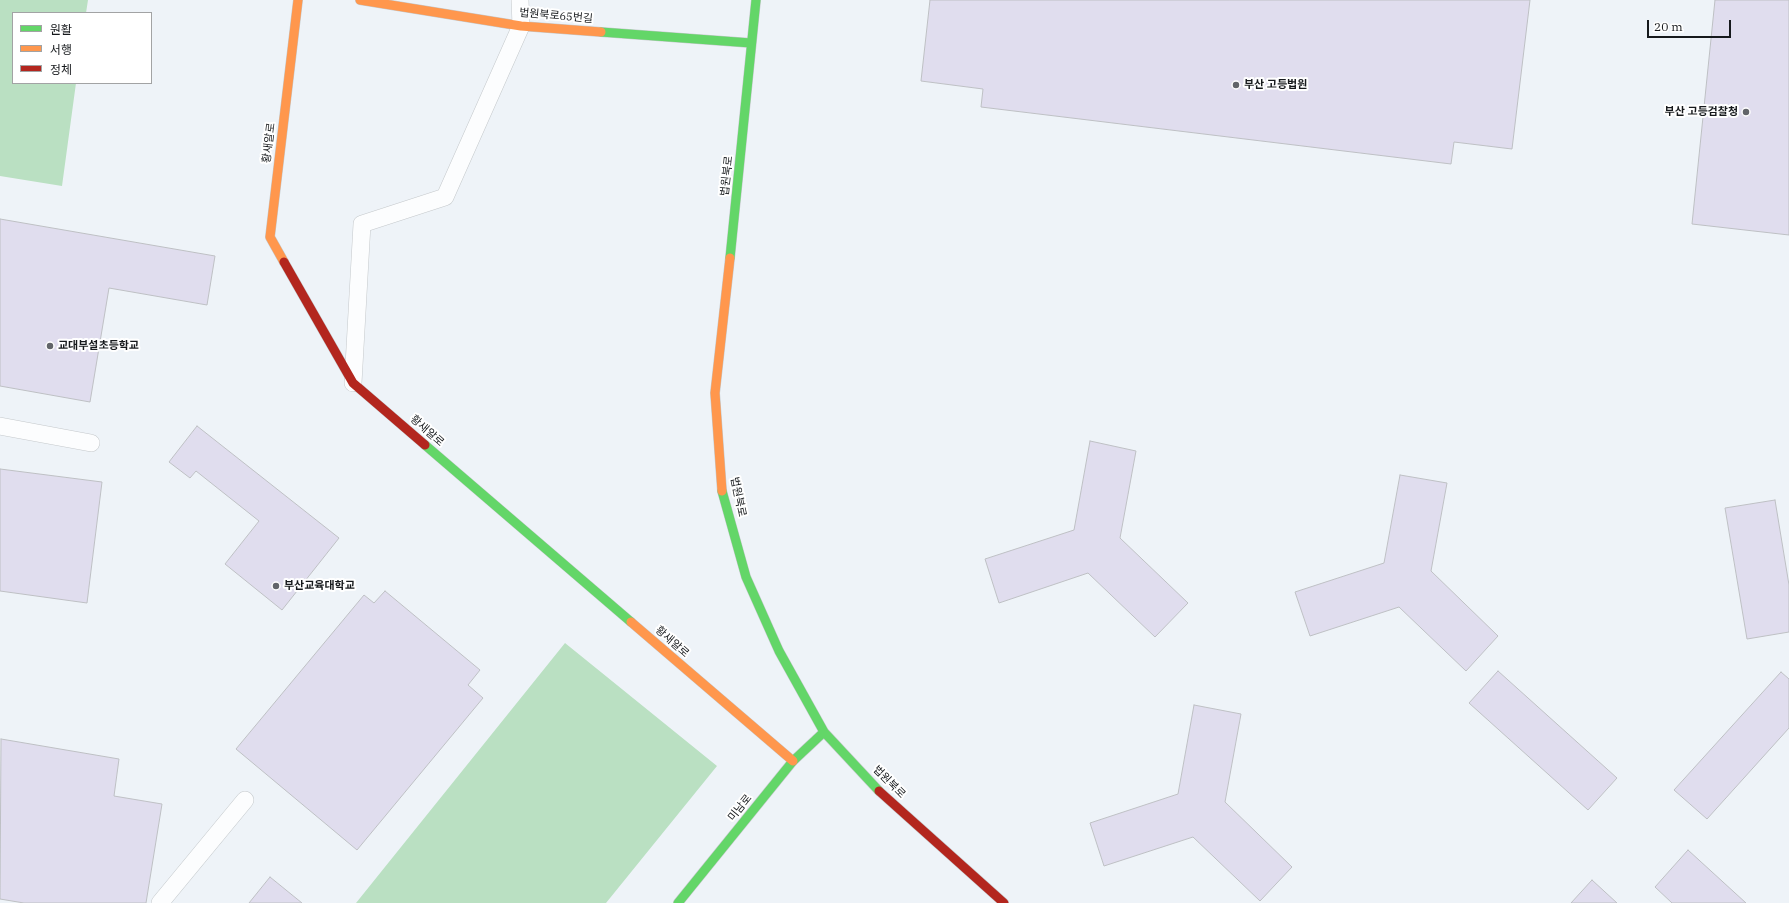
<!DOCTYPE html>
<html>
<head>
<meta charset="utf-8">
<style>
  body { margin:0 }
  #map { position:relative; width:1789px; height:903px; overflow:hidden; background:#eef3f8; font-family:"IBM Plex Serif","Noto Sans KR",serif }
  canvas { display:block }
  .legend { position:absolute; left:12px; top:12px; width:140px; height:72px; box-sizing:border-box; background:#fff; border:1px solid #a2a3a4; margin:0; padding:5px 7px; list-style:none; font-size:12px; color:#16191c }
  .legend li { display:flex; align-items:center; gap:8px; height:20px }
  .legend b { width:20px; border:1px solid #a2a3a4 }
  .scale { position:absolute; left:1647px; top:20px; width:84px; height:18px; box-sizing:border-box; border:2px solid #16191c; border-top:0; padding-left:5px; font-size:12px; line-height:14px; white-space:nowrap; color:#16191c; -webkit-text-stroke:3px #fff; paint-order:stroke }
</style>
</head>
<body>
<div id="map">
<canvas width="1789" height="903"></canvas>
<ul class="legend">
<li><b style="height:5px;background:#63d668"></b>원활</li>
<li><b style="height:5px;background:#ff974d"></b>서행</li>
<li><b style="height:5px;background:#b3261e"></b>정체</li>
</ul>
<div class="scale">20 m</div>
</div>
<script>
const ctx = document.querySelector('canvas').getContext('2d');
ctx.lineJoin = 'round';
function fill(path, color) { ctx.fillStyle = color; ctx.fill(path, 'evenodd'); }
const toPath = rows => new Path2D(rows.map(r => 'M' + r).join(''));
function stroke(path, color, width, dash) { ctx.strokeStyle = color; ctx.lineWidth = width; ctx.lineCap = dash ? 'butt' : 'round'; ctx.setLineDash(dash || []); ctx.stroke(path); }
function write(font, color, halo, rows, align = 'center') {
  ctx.font = font + ' "IBM Plex Serif","Noto Sans KR",serif'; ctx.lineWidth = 4; ctx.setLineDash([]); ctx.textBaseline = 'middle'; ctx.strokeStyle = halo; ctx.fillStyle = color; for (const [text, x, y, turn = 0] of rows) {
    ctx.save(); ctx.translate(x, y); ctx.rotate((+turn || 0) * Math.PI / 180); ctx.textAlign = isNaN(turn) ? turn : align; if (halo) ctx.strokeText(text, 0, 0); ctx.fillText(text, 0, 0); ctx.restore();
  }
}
fill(toPath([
  [0,0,88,0,86,13,13,13,13,83,76,83,62,186,0,176],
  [565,643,717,766,606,903,356,903]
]), '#bae0c2');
const building = toPath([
  [930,0,1530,0,1512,149,1454,142,1451,164,981,107,983,89,921,81,930,0],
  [1715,0,1789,0,1789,235,1692,224,1715,0],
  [0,219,215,256,207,305,109,288,90,402,0,386,0,219],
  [197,426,339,538,282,610,225,564,259,521,196,471,190,478,169,462,197,426],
  [1090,441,1136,451,1120,538,1188,603,1155,637,1088,573,999,603,985,559,1074,530,1090,441],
  [0,469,102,482,87,603,0,591,0,469],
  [1400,475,1447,483,1431,571,1498,636,1466,671,1399,607,1310,636,1295,592,1384,563,1400,475],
  [1775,500,1789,585,1789,632,1747,639,1725,508,1775,500],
  [385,591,480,670,468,685,483,698,357,850,236,749,364,595,374,603,385,591],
  [1498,671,1617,778,1588,810,1469,703,1498,671],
  [1781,672,1789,679,1789,728,1707,819,1674,790,1781,672],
  [1194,705,1241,714,1225,802,1292,867,1260,901,1193,837,1104,866,1090,823,1178,794,1194,705],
  [1,739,119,759,114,796,162,804,146,903,24,903,0,899,1,739],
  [1688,850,1746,903,1672,903,1655,887,1688,850],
  [270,877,302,903,249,903,270,877],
  [1592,880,1617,903,1571,903,1592,880]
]);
fill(building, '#e0ddee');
stroke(building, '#bec0c4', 1);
const lane = toPath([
  [353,383,362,224,445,197,521,26,520,0],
  [0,426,91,443],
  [160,903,245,800]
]);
const fast = toPath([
  [601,32,751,43],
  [730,258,756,0],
  [425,445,631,622],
  [722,491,746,577,779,651,824,732,879,791],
  [678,903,793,761,824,732]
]);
const slow = toPath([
  [360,0,521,26,601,32],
  [284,262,270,237,298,0],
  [722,491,715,393,730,258],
  [631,622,793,761]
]);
const jam = toPath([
  [284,262,353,383,425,445],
  [879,791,1004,903]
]);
stroke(lane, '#c4c8cb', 18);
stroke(fast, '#c4c8cb', 10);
stroke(slow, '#c4c8cb', 10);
stroke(jam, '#c4c8cb', 10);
stroke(lane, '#fcfdfe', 17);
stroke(fast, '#63d668', 9);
stroke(slow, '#ff974d', 9);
stroke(jam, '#b3261e', 9);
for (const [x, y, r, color] of [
  [1236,85,4,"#626569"],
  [1746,112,4,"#626569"],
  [50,346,4,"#626569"],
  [276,586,4,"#626569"]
]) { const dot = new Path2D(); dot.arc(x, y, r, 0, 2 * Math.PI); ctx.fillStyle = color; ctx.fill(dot); stroke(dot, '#fff', 1.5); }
write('11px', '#16191c', '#fff', [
  ["법원북로65번길",556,16,5],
  ["황새알로",269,143,-83],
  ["법원북로",727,176,-84],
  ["황새알로",427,431,41],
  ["법원북로",738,497,78],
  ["황새알로",672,642,41],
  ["법원북로",889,782,45],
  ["미남로",740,808,-51]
]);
write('bold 11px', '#16191c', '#fff', [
  ["부산 고등법원",1244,85],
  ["부산 고등검찰청",1738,112,"right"],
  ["교대부설초등학교",58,346],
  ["부산교육대학교",284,586]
], 'left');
</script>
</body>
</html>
